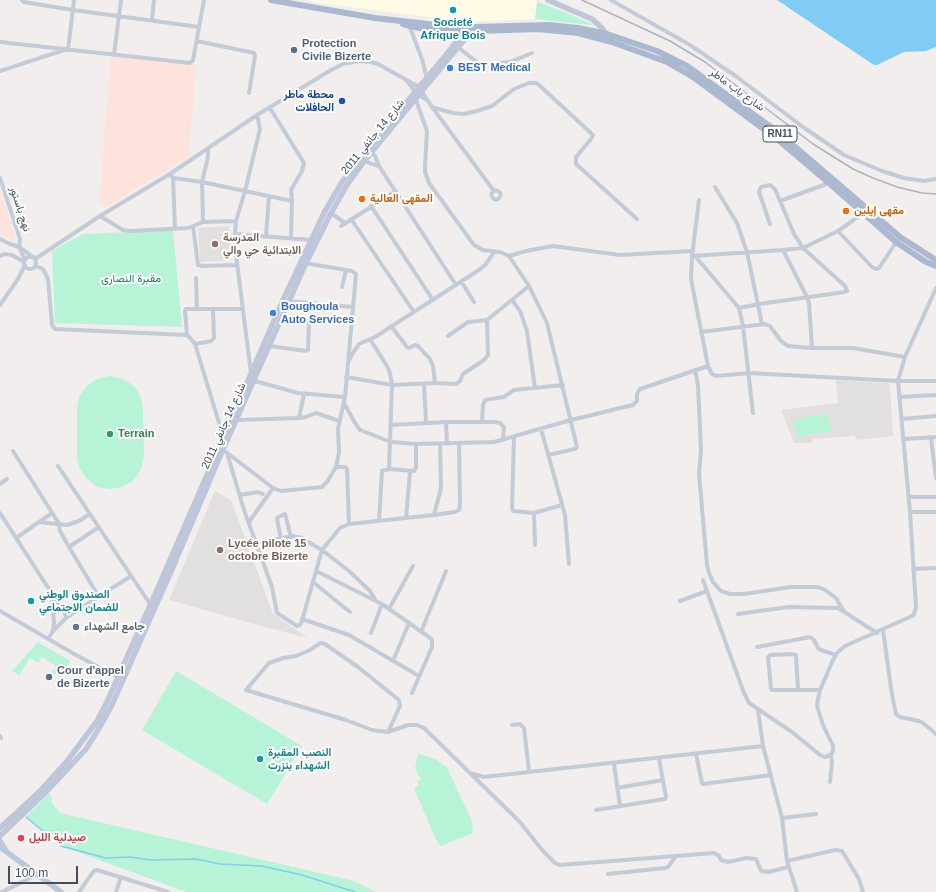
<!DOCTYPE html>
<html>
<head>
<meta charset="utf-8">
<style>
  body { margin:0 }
  #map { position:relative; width:936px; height:892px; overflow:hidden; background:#f1eeed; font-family:Arial,sans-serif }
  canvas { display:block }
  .scale { position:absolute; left:8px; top:866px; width:70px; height:18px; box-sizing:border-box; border:2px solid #444e5d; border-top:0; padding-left:5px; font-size:12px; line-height:14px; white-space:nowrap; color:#444e5d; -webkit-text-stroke:3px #fff; paint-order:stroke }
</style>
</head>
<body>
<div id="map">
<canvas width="936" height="892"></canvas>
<div class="scale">100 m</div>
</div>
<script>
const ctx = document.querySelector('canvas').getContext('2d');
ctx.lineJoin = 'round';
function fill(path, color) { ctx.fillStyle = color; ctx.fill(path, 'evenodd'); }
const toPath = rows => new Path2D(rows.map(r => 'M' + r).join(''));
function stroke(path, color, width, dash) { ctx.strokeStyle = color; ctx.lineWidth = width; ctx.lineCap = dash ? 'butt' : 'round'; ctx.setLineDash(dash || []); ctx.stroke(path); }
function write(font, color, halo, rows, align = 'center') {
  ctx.font = font + ' Arial,Vazirmatn,sans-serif'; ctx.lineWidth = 4; ctx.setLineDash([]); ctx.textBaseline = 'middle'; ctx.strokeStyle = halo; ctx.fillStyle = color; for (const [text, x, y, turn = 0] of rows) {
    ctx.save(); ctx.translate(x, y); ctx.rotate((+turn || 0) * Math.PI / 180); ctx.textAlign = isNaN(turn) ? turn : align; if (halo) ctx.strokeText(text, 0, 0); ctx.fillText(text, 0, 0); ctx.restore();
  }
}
fill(toPath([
  [310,0,533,0,537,2,535,19,469,22,311,2]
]), '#fefae5');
fill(toPath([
  [229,226,231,260,200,262,198,228],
  [836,380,888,383,890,386,893,436,856,440,855,436,812,439,812,443,794,443,781,410,838,403],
  [215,491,231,500,273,614,308,638,269,628,169,600]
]), '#e2dfdf');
fill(toPath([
  [111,55,197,65,189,147,192,154,105,208,99,202],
  [0,191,16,238,12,240,0,234]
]), '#fde3db');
fill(toPath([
  [537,2,572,15,591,24,591,25,535,19],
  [173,230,182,327,55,323,52,251,83,234],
  [110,376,123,379,134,386,141,397,143,410,144,456,141,469,134,480,123,487,110,489,97,487,87,479,79,468,77,456,77,409,79,396,87,386,97,379],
  [827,413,831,431,797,437,794,419],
  [38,642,70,661,61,677,52,672,56,666,42,657,38,663,30,658,19,675,12,671],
  [176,671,302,746,267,804,142,730],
  [418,753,437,760,447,768,472,821,473,833,441,846,436,840,414,788,419,786,417,781,421,780,415,768],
  [50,793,52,803,60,813,354,881,376,892,186,892,61,846,26,817]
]), '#b7f3d7');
fill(toPath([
  [777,0,936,0,936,47,926,51,904,52,877,65,874,65]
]), '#80ccf5');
stroke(toPath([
  [26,817,61,846,106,858,131,857,150,860,196,859,220,864,262,866,302,875,355,892]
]), '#80ccf5', 1.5);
stroke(toPath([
  [22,0,24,2,73,10,199,27],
  [611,0,690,45,737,77,803,127,844,155,882,171,904,178,924,181,936,179],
  [152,20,154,0],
  [409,25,422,59,427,79],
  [197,41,254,53,255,56,249,93],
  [0,42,190,63,193,60,204,0],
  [459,48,478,63,484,65,510,62,532,53],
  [68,50,74,0],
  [114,55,121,0],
  [0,71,64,50],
  [407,81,415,92,427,100],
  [416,100,427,131,425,167,425,172,429,183,474,245,483,250,500,252,509,256,529,286,547,323,577,447,575,449,548,455],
  [432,107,453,113,464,114,477,111,492,106,514,89,529,83,535,83,538,84,593,135,591,139,576,157,576,164,637,219],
  [270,108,304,163,302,171,291,190,292,201],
  [370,151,375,156,379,166,456,285],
  [363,159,369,163,379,166],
  [170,174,173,178,202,182,292,201,291,238],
  [0,178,20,239,19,247,25,260],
  [173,178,175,229],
  [715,187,737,223,747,252,762,324],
  '491.5 195a4.5 4.5 0 1 1 9 0a4.5 4.5 0 1 1-9 0Z',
  [780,201,829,183],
  [371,206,433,300],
  [331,213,345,223],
  [100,216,123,230,130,231,188,228,203,222,236,221],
  [351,219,414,312],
  [203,222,202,182,208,157,208,149],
  [193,226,198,265,203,266,237,265],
  [341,226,396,191],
  [838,231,872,267,876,269,879,268,897,241],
  [235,234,311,240],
  [266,236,269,196],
  [0,239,10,244,19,247,33,257],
  [783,250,807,297,809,303,812,348],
  [0,256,5,254,12,255,24,262],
  [509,256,526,251,553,246,620,255,693,251],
  [692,256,783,250,803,248,838,231,865,212],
  [695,256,739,308,743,326,753,413],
  '24 263a6 6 0 1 1 12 0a6 6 0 1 1-12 0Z',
  [35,259,100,216,170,174,257,115,331,70,343,64,358,61,371,62,378,64,419,87,432,107,494,191],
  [36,266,43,269,48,279,52,325,55,329,187,335,190,338,195,344,223,436],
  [196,278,197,309],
  [461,281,474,302],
  [342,287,346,270],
  [512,300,520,311,527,331,535,388],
  [289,301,352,307],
  [0,305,18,279,25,265],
  [739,308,759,304,845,292,847,291,845,286,803,248,794,234,775,189,770,185,761,187,759,192,770,224],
  [391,326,407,347,409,348,415,345,418,346,430,359,433,366,435,383],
  [701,332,765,324,770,326,781,341,788,346,812,348,853,348,905,357],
  [187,335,185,311,186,309,243,309],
  [448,336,468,322,487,320,529,286],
  [370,339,387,366,390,373,392,385,389,469],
  [195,344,211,341,214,338,213,309],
  [270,346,306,351,308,350,309,321,282,318],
  [348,362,353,353,359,344,375,337,479,270,486,264,494,252],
  [708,366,712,374,716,376,749,373,898,381,936,381],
  [695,370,698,385,701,450,699,474,707,565,709,573,713,582,721,591,730,594,744,594,791,587,818,587,825,590,836,598,843,610],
  [251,373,236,255,235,234,236,221,245,191,260,129,257,115],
  [346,377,392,385,435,383,456,384,460,381,463,374,484,360,488,355,487,320],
  [255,381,298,393,345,397],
  [424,384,426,423],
  [899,397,936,395],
  [344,403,355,423,360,430,391,442,416,444,494,442,571,420,633,405,637,401,637,394,640,389,708,366,691,279,692,256,699,200],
  [234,418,238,420,299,418,306,417,316,413,339,421],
  [299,418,304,394],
  [902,419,936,416],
  [446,422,447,444],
  [482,422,483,405,485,400,504,397,514,390,563,385],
  [391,425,446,422,494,422,500,423,504,427,503,440],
  [541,429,565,515,569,564],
  [514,437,512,507,513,511,534,513,562,505],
  [931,438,936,478],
  [904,439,936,437],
  [13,451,58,522,60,531,69,547,99,597],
  [226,452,273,488,281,491,322,487,327,482,336,467,339,452,338,429,345,397,356,274,352,271,305,263],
  [227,453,244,510,272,587,277,613,297,626,301,624,322,550,340,528,349,524,434,515,455,512,459,510,460,505,459,443],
  [58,466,150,604],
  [336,467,345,467,347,469,349,524],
  [0,484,7,479],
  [240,495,258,492,263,494],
  [909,497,936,497],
  [910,512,936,512],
  [0,513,67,617],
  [534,513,535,545],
  [434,515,441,488,440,444],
  [406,518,410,472],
  [379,521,382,471,389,469,414,471,416,467,416,444],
  [39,522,67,525,79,521,90,514],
  [249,522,273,488],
  [16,538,52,513],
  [281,539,277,519,278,517,285,514,291,537],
  [257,544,292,536,302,538,322,550,349,571,370,591,376,601],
  [69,547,99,527],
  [913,569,936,568],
  [316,571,382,604,429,637,432,640,432,647,412,693],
  [703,580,744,693,749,703,792,732,820,755,825,757,831,755,833,751,833,746,823,725,818,709,817,704,820,690,833,660,838,652,845,646,912,616,914,614,916,607,910,512,898,381,905,357,936,288],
  [313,582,350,612],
  [52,597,54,622,53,630],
  [680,601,707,591],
  [389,609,413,566],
  [0,611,76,655,119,678],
  [738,614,789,607,838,608,877,633],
  [302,619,349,635,419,676],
  [883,630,892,695,896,714,900,717,919,721,923,723,936,734],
  [421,632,446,571],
  [371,633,382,604],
  [48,639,53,631,67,617,131,576],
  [320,643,325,644,358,667,399,700,400,706,388,732,372,730,346,720,246,690,269,663,283,658,296,656,310,650,320,643],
  [757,647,810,637,814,640,818,648,821,650,836,655],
  [393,661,409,623],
  [798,689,796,655,792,654,771,655,768,657,771,688,772,690,820,690],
  [758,710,763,746,782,818,787,861,797,892],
  [512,725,520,724,524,728,529,771],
  [388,732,408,725,417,725,424,728,519,821,543,851,555,863,560,865,676,856],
  [0,736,1,738],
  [696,754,702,783,703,784,771,775],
  [614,764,620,806],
  [470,773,484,777,763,746],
  [830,782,832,762,831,755],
  [617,788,663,780],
  [596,810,665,799,666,797,659,759],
  [782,818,816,814],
  [787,861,835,850,842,851,859,879,863,892],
  [608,874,665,868,668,867,676,856,714,853,719,856,721,860,728,862,746,858,756,859,761,871,769,872,788,867],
  [2,892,36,875],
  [79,892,91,875,94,871,97,870,168,892],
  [116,892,121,877]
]), '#c3cbd7', 4);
stroke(toPath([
  [548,0,592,19,602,28,612,42],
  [0,828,40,791,68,760,97,721,106,704,160,583,283,300,325,211,342,182,361,157,450,50,466,28],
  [0,836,44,794,73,763,86,749,101,725,112,705,173,567,221,454,306,263,331,213,347,185,365,160,474,28],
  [0,841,5,849],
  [0,847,61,892]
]), '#bec7d9', 5.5);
stroke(toPath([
  [271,0,375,18,445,26,475,27,549,25,578,28,607,34,657,51,687,66,779,133,900,237,936,260],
  [403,24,419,28,445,31,478,31,538,29,578,33,612,42,667,62,693,77,776,138,829,183,896,242,926,262,936,266]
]), '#aab8d0', 6);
stroke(toPath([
  [582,0,670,41,705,62,813,144,853,169,873,178,897,187,922,193,936,194]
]), '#afb2b9', 1.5);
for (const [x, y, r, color] of [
  [453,10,4,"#0f9aa8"],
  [294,50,4,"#5c6f8a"],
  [450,68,4,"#3f7fe0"],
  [342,101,4,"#1a4fb4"],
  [362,199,4,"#e8710a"],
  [846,211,4,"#e8710a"],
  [215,244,4,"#8d6e63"],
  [273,313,4,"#3f7fe0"],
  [110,434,4,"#2e9e5b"],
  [220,550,4,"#8d6e63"],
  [31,601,4,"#0f9aa8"],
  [76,627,4,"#6b7280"],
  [49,677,4,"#5c6f8a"],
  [260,759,4,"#0f9aa8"],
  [21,838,4,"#e0444e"]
]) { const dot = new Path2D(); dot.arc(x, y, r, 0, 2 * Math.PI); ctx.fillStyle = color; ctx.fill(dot); stroke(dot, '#fff', 1.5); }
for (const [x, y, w] of [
  [780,134,34]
]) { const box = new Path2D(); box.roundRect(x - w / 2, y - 8, w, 16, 3); ctx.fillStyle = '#fff'; ctx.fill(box); stroke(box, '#444e5d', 1); }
write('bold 10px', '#444e5d', null, [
  ["RN11",780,134]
]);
write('bold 11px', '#0d838f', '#fff', [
  ["Societé",453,23,"center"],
  ["Afrique Bois",453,36,"center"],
  ["الصندوق الوطني",39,595],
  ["للضمان الاجتماعي",39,608],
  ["النصب المقبرة",268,753],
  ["الشهداء بنزرت",268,766]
], 'left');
write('bold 11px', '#4e5e75', '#fff', [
  ["Protection",302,44],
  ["Civile Bizerte",302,57],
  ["Cour d'appel",57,671],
  ["de Bizerte",57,684]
], 'left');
write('bold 11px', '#366cbe', '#fff', [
  ["BEST Medical",458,68],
  ["Boughoula",281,307],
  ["Auto Services",281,320]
], 'left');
write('11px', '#444e5d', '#fff', [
  ["شارع باب ماطر",737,90,36],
  ["شارع 14 جانفي 2011",373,137,-51],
  ["نهج باستور",20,209,72],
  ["شارع 14 جانفي 2011",224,426,-66]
]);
write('bold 11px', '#164399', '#fff', [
  ["محطة ماطر",334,95],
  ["الحافلات",334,108]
], 'right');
write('bold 11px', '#c56008', '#fff', [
  ["المقهى العالية",370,199],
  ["مقهى إيلين",854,211]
], 'left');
write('bold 11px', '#785e54', '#fff', [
  ["المدرسة",223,238],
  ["الابتدائية حي والي",223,251],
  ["Lycée pilote 15",228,544],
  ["octobre Bizerte",228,557]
], 'left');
write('11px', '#0d865b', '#fff', [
  ["مقبرة النصارى",131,279]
]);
write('bold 11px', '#27864d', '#fff', [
  ["Terrain",118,434]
], 'left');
write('bold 11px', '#5b616d', '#fff', [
  ["جامع الشهداء",84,627]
], 'left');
write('bold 11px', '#be3a42', '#fff', [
  ["صيدلية الليل",29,838]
], 'left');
</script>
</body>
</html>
